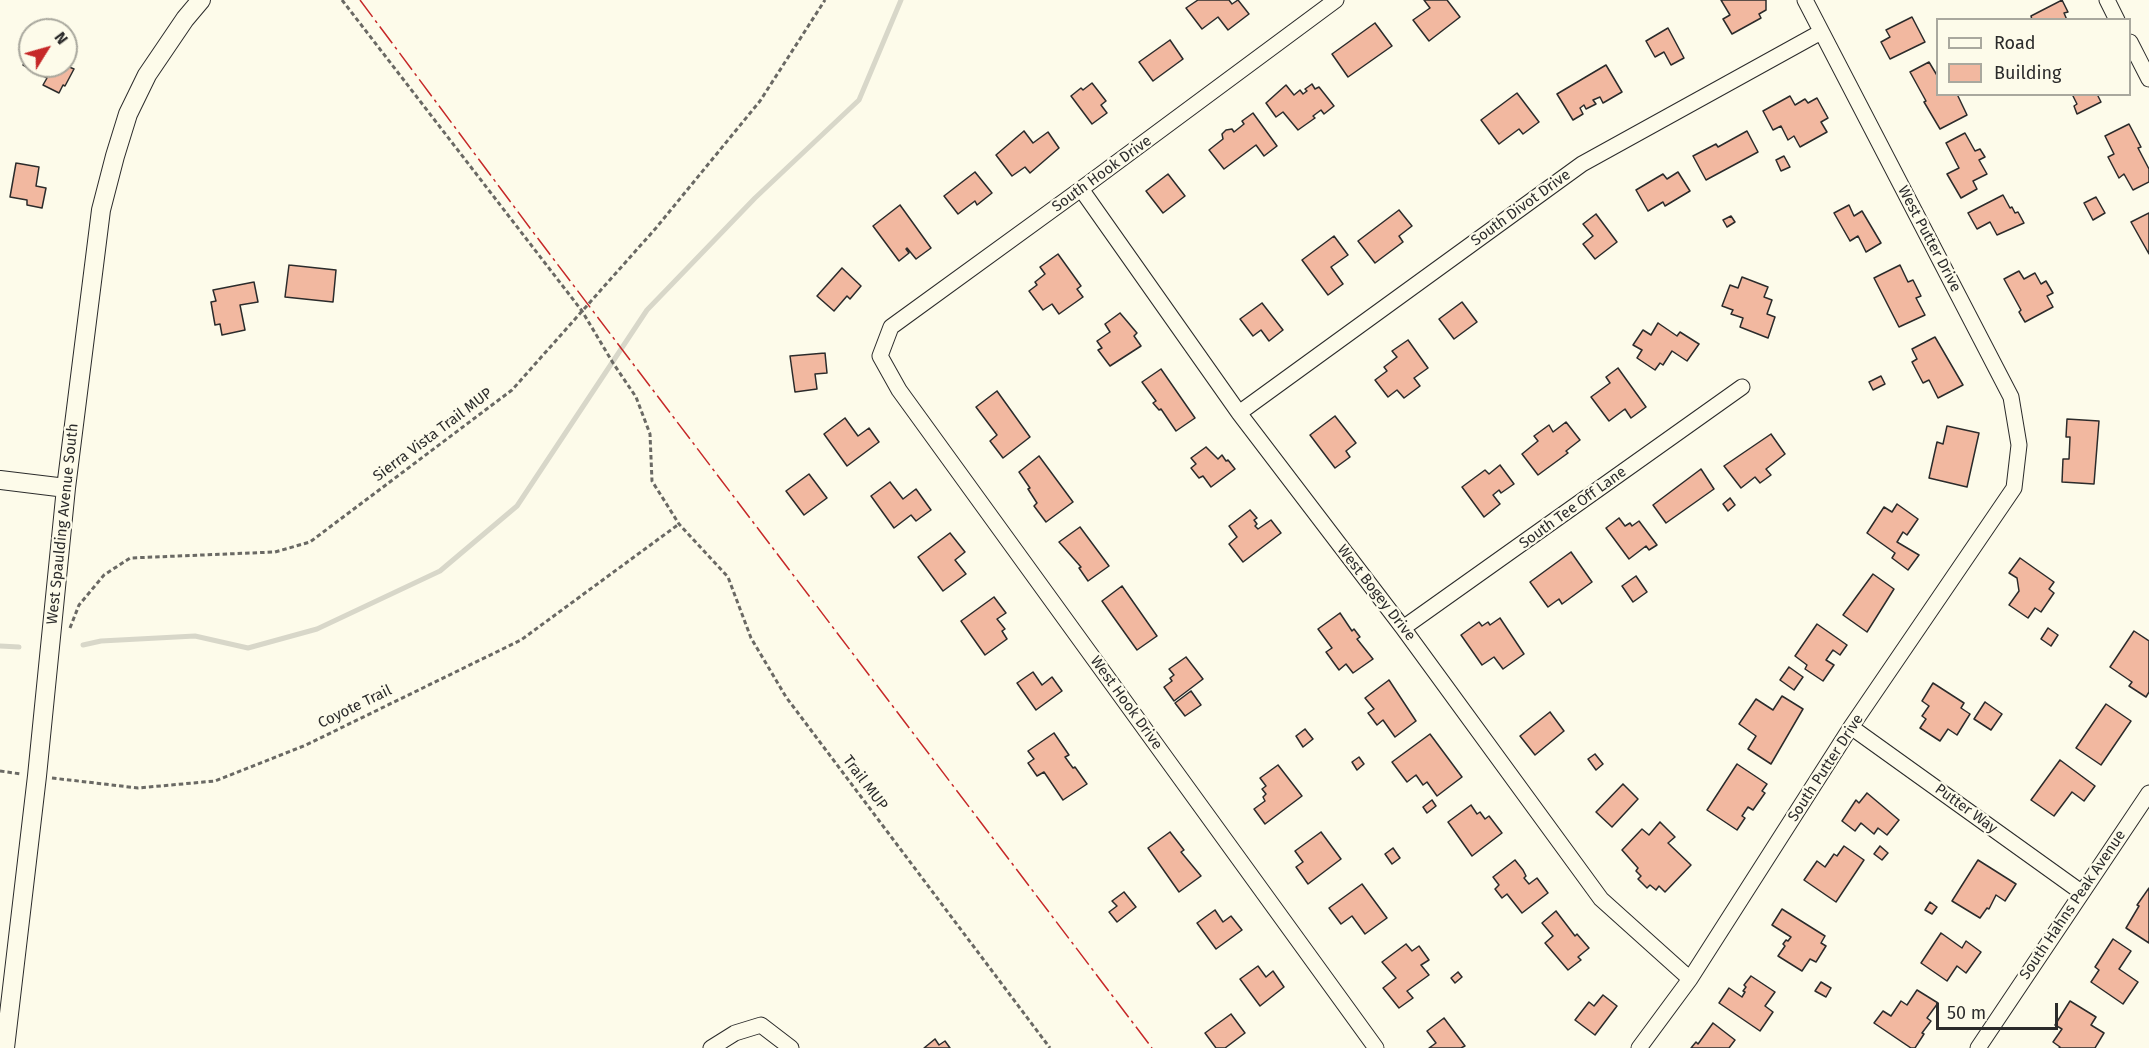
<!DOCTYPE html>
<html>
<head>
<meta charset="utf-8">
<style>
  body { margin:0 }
  #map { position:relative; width:2149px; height:1048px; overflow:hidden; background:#fdfbea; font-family:"Fira Sans",sans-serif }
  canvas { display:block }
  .legend { position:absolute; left:1936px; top:18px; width:195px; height:78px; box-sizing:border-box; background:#fdfbea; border:2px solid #a9a89e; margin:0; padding:8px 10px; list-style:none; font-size:18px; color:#2b2b2b }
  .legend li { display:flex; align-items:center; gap:12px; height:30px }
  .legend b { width:30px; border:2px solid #a9a89e }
  .north { position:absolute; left:18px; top:18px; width:60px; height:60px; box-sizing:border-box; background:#fdfbea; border:2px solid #a9a89e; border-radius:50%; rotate:53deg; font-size:16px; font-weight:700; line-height:24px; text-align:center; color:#2b2b2b }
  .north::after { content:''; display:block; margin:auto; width:21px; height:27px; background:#c62828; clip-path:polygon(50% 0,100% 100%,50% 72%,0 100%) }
  .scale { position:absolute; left:1936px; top:1003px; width:122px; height:27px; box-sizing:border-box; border:3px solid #2b2b2b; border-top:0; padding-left:8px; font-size:18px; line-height:21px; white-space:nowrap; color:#2b2b2b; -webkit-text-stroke:4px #fdfbea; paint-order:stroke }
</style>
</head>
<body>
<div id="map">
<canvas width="2149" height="1048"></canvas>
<ul class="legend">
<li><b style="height:8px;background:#fdfbea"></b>Road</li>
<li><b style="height:16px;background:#f2b8a0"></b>Building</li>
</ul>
<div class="north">N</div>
<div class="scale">50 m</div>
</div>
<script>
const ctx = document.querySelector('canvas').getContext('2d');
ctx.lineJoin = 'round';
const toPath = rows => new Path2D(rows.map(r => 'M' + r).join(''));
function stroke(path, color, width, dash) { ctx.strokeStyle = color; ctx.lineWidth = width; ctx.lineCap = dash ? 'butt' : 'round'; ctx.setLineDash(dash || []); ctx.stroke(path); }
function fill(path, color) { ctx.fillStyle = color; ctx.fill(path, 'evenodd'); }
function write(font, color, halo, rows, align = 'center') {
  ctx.font = font + ' "Fira Sans",sans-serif'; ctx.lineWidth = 4.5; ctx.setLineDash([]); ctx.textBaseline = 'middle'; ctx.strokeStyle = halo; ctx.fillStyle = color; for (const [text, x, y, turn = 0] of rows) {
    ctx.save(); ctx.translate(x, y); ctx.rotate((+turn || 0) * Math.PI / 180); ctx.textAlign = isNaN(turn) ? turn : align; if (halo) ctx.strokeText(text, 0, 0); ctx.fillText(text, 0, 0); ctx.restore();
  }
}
stroke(toPath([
  [83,645,101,641,195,636,248,648,317,629,440,571,517,506,647,310,755,198,859,100,901,0],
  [0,646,19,647]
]), '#d8d7c9', 5);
const building = toPath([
  [1198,0,1229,0,1232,4,1238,0,1249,14,1228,30,1218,17,1202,29,1186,8,1198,0],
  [1424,0,1447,0,1460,17,1429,41,1413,20,1430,8,1424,0],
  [1721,0,1766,0,1766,10,1759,14,1761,18,1732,34,1723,19,1730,15,1721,0],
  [2062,0,2068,12,2064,13,2067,20,2032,20,2031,16,2062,0],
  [1912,17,1925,42,1890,59,1881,42,1890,37,1886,30,1912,17],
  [1375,23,1392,46,1348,77,1332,54,1375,23],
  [1668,28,1684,58,1671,65,1664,52,1655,57,1646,41,1668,28],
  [1170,40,1183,59,1153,81,1139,62,1170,40],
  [66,49,72,52,67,66,74,69,65,86,63,85,59,93,43,85,47,78,23,65,29,53,30,66,66,66,66,49],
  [1929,62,1938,77,1938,94,1957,94,1967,115,1940,129,1924,102,1926,101,1910,72,1929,62],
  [1606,65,1622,92,1603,103,1600,97,1593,100,1596,104,1586,109,1584,105,1580,108,1583,114,1573,120,1557,94,1606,65],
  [1092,83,1106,101,1101,105,1107,113,1092,124,1071,96,1081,88,1083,90,1092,83],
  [1312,84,1315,89,1319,87,1334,106,1324,114,1321,110,1313,116,1315,118,1298,130,1283,112,1276,117,1266,103,1286,85,1294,95,1300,90,1303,94,1307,91,1305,89,1312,84],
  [1517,93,1539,122,1523,134,1519,129,1499,144,1481,120,1517,93],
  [2072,94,2097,94,2101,102,2077,114,2074,106,2077,104,2072,94],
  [1790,96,1795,105,1805,99,1808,103,1817,98,1828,118,1821,122,1827,132,1800,147,1794,136,1788,140,1781,126,1773,130,1763,111,1790,96],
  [1253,113,1277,146,1264,156,1256,145,1224,169,1209,150,1223,139,1222,134,1226,130,1232,129,1234,132,1244,124,1242,121,1253,113],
  [2129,124,2141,147,2138,148,2149,169,2149,182,2133,190,2124,174,2119,178,2108,157,2114,154,2105,136,2129,124],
  [1024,131,1033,143,1048,132,1059,148,1030,173,1025,167,1012,176,996,155,1024,131],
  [1747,131,1758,152,1706,180,1693,156,1716,144,1718,147,1747,131],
  [1965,133,1975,151,1980,149,1985,157,1979,160,1987,174,1973,181,1977,189,1961,198,1947,174,1959,168,1946,143,1965,133],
  [1784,156,1790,167,1781,171,1776,160,1784,156],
  [16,163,39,167,36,186,46,188,42,208,27,205,27,200,10,197,16,163],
  [975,172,992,193,977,205,975,201,958,214,944,196,975,172],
  [1678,172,1690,191,1665,206,1663,202,1648,211,1636,190,1663,174,1667,179,1678,172],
  [1168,174,1185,196,1163,213,1146,191,1168,174],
  [2003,195,2010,208,2012,207,2015,213,2018,212,2024,223,1997,235,1990,222,1977,229,1968,213,2003,195],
  [2096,197,2105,213,2093,220,2084,203,2096,197],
  [900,205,931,248,916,259,907,248,906,249,909,253,899,261,873,226,900,205],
  [1849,205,1854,216,1862,211,1881,243,1866,252,1858,236,1850,241,1834,213,1849,205],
  [1399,210,1412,226,1399,236,1403,242,1375,263,1358,241,1399,210],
  [2149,213,2149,254,2131,222,2149,213],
  [1596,214,1617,242,1595,259,1583,244,1593,236,1583,224,1596,214],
  [1731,216,1735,222,1727,227,1723,220,1731,216],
  [1334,236,1348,255,1331,267,1343,284,1328,295,1302,260,1334,236],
  [1058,254,1081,286,1077,289,1083,297,1059,314,1052,304,1043,310,1029,291,1037,285,1035,282,1045,274,1040,267,1058,254],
  [289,265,336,270,333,302,285,297,289,265],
  [1900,265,1908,282,1913,280,1921,296,1916,298,1925,315,1899,327,1874,278,1900,265],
  [842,268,861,286,850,299,847,296,834,311,817,296,842,268],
  [2019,271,2024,279,2035,273,2041,284,2046,281,2053,293,2047,296,2053,307,2025,322,2019,312,2021,310,2004,279,2019,271],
  [1742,277,1768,287,1764,297,1772,300,1767,314,1775,317,1768,338,1740,327,1743,318,1731,314,1733,310,1722,306,1730,285,1738,288,1742,277],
  [254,282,258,302,240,305,245,330,222,335,220,324,215,325,211,302,216,301,213,290,254,282],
  [1462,302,1477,322,1454,339,1439,319,1462,302],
  [1262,303,1283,330,1269,341,1261,330,1253,336,1240,319,1262,303],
  [1120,313,1137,333,1134,336,1141,346,1110,366,1098,350,1102,348,1097,341,1110,332,1105,324,1120,313],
  [1658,323,1677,336,1680,332,1699,344,1687,361,1672,351,1663,365,1660,363,1655,370,1637,358,1642,350,1633,345,1643,330,1651,335,1658,323],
  [1935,337,1963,385,1938,398,1929,380,1923,383,1912,362,1917,359,1912,349,1935,337],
  [1408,340,1428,368,1414,378,1420,386,1404,398,1397,390,1388,397,1375,380,1387,371,1384,367,1397,357,1392,351,1408,340],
  [825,353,827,373,815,374,817,389,795,392,790,356,825,353],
  [1618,368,1646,407,1631,418,1625,409,1609,421,1591,397,1610,383,1606,377,1618,368],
  [1161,369,1195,418,1176,431,1161,409,1159,410,1153,403,1156,401,1142,382,1161,369],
  [1881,376,1885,384,1873,390,1869,382,1881,376],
  [997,391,1030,437,1003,458,990,441,997,435,976,407,997,391],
  [1335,416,1356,443,1346,451,1350,457,1335,468,1310,435,1335,416],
  [845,418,858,436,869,428,879,442,847,466,824,434,845,418],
  [2067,419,2099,421,2094,484,2062,482,2063,459,2069,459,2070,437,2066,437,2067,419],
  [1566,422,1580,440,1566,451,1568,453,1538,475,1522,454,1538,441,1534,436,1549,425,1553,432,1566,422],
  [1947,426,1979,433,1967,487,1929,478,1937,442,1943,444,1947,426],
  [1771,434,1785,454,1766,469,1771,475,1760,483,1755,477,1741,488,1724,466,1771,434],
  [1206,447,1218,459,1222,455,1226,461,1228,460,1235,469,1211,487,1203,476,1199,478,1191,468,1196,464,1191,458,1206,447],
  [1039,456,1073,502,1046,522,1034,506,1037,503,1028,489,1030,488,1019,472,1039,456],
  [1500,465,1514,484,1501,493,1499,490,1493,495,1500,504,1484,517,1462,487,1485,470,1489,474,1500,465],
  [1701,469,1714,489,1666,523,1653,505,1701,469],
  [809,474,827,498,804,515,786,491,809,474],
  [890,482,903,499,916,489,931,510,916,521,911,515,894,528,871,496,890,482],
  [1730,498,1735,505,1728,511,1723,504,1730,498],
  [1897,504,1918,519,1907,535,1903,532,1897,542,1919,555,1908,570,1892,558,1895,553,1867,533,1884,507,1892,512,1897,504],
  [1250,510,1257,518,1254,520,1257,524,1255,526,1258,529,1271,520,1281,533,1243,562,1229,544,1237,537,1229,526,1250,510],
  [1619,518,1625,526,1630,523,1632,526,1639,521,1657,545,1649,550,1646,546,1629,559,1606,528,1619,518],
  [1080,527,1109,566,1088,581,1079,568,1081,567,1059,542,1080,527],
  [950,533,965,552,955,560,966,574,943,591,918,557,950,533],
  [1571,552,1592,582,1562,604,1559,599,1548,607,1530,582,1571,552],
  [2020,558,2054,582,2049,589,2054,593,2041,612,2035,608,2028,618,2009,605,2019,591,2017,578,2009,573,2020,558],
  [1873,574,1894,589,1867,632,1843,615,1873,574],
  [1636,576,1647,592,1633,602,1622,586,1636,576],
  [1122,586,1157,636,1137,650,1102,601,1122,586],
  [994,597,1006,613,997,619,1005,629,1002,631,1007,639,985,655,961,621,994,597],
  [1340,613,1352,631,1354,629,1360,637,1357,639,1373,659,1353,673,1346,664,1339,670,1326,652,1332,648,1318,629,1340,613],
  [1500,618,1524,654,1503,669,1494,657,1482,665,1461,635,1479,622,1482,626,1488,622,1490,625,1500,618],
  [1817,624,1847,645,1840,655,1833,650,1826,660,1834,665,1823,681,1805,669,1807,665,1795,656,1817,624],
  [2048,628,2058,635,2051,646,2041,639,2048,628],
  [2134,631,2149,641,2149,692,2146,697,2129,686,2132,682,2110,667,2134,631],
  [1186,657,1203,679,1174,701,1164,687,1172,681,1170,678,1174,675,1169,669,1186,657],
  [1789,667,1803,677,1794,690,1780,680,1789,667],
  [1033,672,1042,685,1052,677,1062,691,1036,710,1017,683,1033,672],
  [1389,680,1416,721,1395,737,1383,720,1377,725,1368,713,1374,709,1365,698,1389,680],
  [1933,683,1964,703,1961,708,1970,714,1957,735,1948,729,1940,741,1920,728,1926,719,1922,716,1929,706,1922,701,1933,683],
  [1191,691,1201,705,1185,716,1175,703,1191,691],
  [1782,696,1803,709,1771,764,1748,749,1756,736,1739,724,1756,699,1773,710,1782,696],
  [1985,702,2002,714,1991,730,1974,719,1985,702],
  [2106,704,2131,721,2101,765,2076,748,2106,704],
  [1550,712,1564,731,1535,755,1520,736,1550,712],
  [1305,729,1313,739,1303,747,1296,736,1305,729],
  [1054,733,1069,755,1065,757,1073,768,1075,767,1087,784,1063,800,1044,772,1037,776,1028,763,1034,759,1028,751,1054,733],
  [1430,734,1462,777,1437,796,1427,782,1423,785,1416,775,1407,782,1392,762,1430,734],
  [1595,754,1603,764,1596,770,1588,759,1595,754],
  [1359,757,1364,764,1357,770,1352,762,1359,757],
  [2060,760,2095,786,2084,801,2072,792,2054,816,2031,800,2060,760],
  [1737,764,1767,784,1762,791,1765,793,1753,810,1748,807,1742,816,1745,818,1737,830,1707,810,1737,764],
  [1278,765,1302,796,1265,824,1254,809,1265,801,1263,797,1266,794,1262,789,1266,786,1260,778,1278,765],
  [1623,784,1638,799,1612,827,1596,812,1623,784],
  [1867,793,1899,820,1887,835,1878,828,1874,834,1861,823,1855,831,1842,821,1856,800,1859,803,1867,793],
  [1432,800,1436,806,1427,813,1423,807,1432,800],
  [1471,805,1477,814,1480,812,1485,819,1489,816,1502,833,1472,856,1448,822,1471,805],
  [1660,822,1675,837,1668,843,1691,865,1665,892,1659,886,1656,890,1650,885,1647,888,1638,879,1641,876,1636,871,1638,868,1622,850,1642,829,1649,835,1660,822],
  [1170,832,1184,850,1181,852,1201,876,1179,892,1148,848,1170,832],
  [1321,832,1341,859,1308,884,1296,867,1303,862,1295,851,1321,832],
  [1844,846,1864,860,1836,902,1804,880,1817,861,1825,867,1834,854,1837,856,1844,846],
  [1880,846,1888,853,1882,860,1874,854,1880,846],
  [1393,848,1400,858,1392,864,1385,854,1393,848],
  [1515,860,1523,870,1526,876,1524,878,1529,884,1537,878,1548,893,1522,913,1507,894,1502,898,1495,889,1499,885,1493,877,1515,860],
  [1978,860,2016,884,2005,901,1996,895,1989,909,1987,908,1980,918,1952,901,1978,860],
  [1362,884,1387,918,1365,934,1352,916,1341,924,1329,908,1362,884],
  [2149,888,2149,943,2126,928,2139,906,2137,905,2149,888],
  [1124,892,1136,907,1117,922,1109,912,1117,906,1112,901,1124,892],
  [1930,902,1937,907,1932,914,1925,910,1930,902],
  [1782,909,1825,936,1821,943,1826,946,1816,962,1810,959,1802,971,1778,956,1785,946,1783,944,1786,940,1788,941,1791,937,1772,925,1782,909],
  [1215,910,1223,922,1231,916,1242,930,1216,949,1197,923,1215,910],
  [1556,911,1575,936,1577,934,1589,948,1578,957,1581,960,1568,970,1545,943,1553,936,1542,923,1556,911],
  [1941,933,1962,948,1966,941,1981,952,1966,973,1957,966,1947,981,1921,963,1941,933],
  [2113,939,2131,951,2119,969,2138,982,2123,1004,2091,982,2099,970,2095,967,2113,939],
  [1406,944,1412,951,1419,946,1429,960,1421,965,1429,975,1407,991,1413,998,1399,1008,1383,988,1396,978,1382,962,1406,944],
  [1258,966,1266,977,1273,971,1284,987,1260,1006,1240,979,1258,966],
  [1458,972,1462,977,1455,983,1451,978,1458,972],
  [1751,976,1775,992,1765,1006,1773,1012,1760,1031,1719,1003,1729,988,1742,997,1745,992,1743,991,1746,987,1744,985,1751,976],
  [1821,982,1831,988,1826,997,1815,991,1821,982],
  [1917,990,1938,1003,1927,1018,1931,1021,1922,1033,1924,1034,1915,1048,1911,1048,1874,1023,1883,1011,1891,1016,1901,1001,1907,1005,1917,990],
  [1603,995,1617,1006,1595,1035,1575,1020,1589,1002,1594,1006,1603,995],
  [2070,1001,2096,1017,2091,1025,2104,1033,2095,1048,2059,1048,2060,1047,2053,1042,2062,1029,2055,1025,2070,1001],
  [1231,1014,1245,1033,1225,1048,1216,1048,1205,1033,1231,1014],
  [1444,1018,1465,1046,1461,1048,1429,1048,1436,1043,1427,1031,1444,1018],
  [1713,1023,1735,1040,1729,1048,1691,1048,1696,1042,1698,1044,1713,1023],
  [935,1039,939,1045,945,1041,950,1048,924,1048,935,1039]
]);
fill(building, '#f2b8a0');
stroke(building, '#2b2b2b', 1.5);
const minor = toPath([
  [1336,0,1081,189,891,327,880,356,899,390,1376,1048],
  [2107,0,2117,20],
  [2130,42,2149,79],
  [1081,189,1239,413,1403,628,1601,899,1690,979],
  [1239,413,1582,164,1821,32],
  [1403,628,1742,387],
  [1851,727,2081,892],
  [711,1048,735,1033,761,1025,791,1048],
  [1639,1048,1690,979,1851,727,2014,488,2019,445,2011,397,1805,0],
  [1978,1048,2149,793]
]);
const tertiary = toPath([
  [0,480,66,488],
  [5,1048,37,776,66,488,101,210,115,156,128,114,147,75,185,19,201,0]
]);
stroke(minor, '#2b2b2b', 17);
stroke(tertiary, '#2b2b2b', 20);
stroke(toPath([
  [342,0,582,311,613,363,636,397,650,434,652,481,679,524,728,577,751,638,786,697,1050,1048],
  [70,628,79,605,104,575,130,558,275,552,310,542,512,390,656,228,760,101,825,0],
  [0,771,21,774],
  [52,778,138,788,215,781,306,745,521,640,679,524]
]), '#6a6964', 3, [4.5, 3]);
stroke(minor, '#fdfbea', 15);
stroke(tertiary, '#fdfbea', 18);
stroke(toPath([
  [360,0,533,232,1152,1048]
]), '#c62828', 1.5, [21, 4.5, 3, 4.5]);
write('15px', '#2b2b2b', '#fdfbea', [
  ["South Hook Drive",1102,174,-36],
  ["South Divot Drive",1521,208,-36],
  ["West Putter Drive",1929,239,62],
  ["Sierra Vista Trail MUP",433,435,-37],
  ["South Tee Off Lane",1573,508,-36],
  ["West Spaulding Avenue South",63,524,-84],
  ["West Bogey Drive",1376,593,52],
  ["West Hook Drive",1126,703,54],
  ["Coyote Trail",355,707,-26],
  ["South Putter Drive",1826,768,-57],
  ["Trail MUP",865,783,53],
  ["Putter Way",1966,809,36],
  ["South Hahns Peak Avenue",2073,905,-56]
]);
</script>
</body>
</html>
